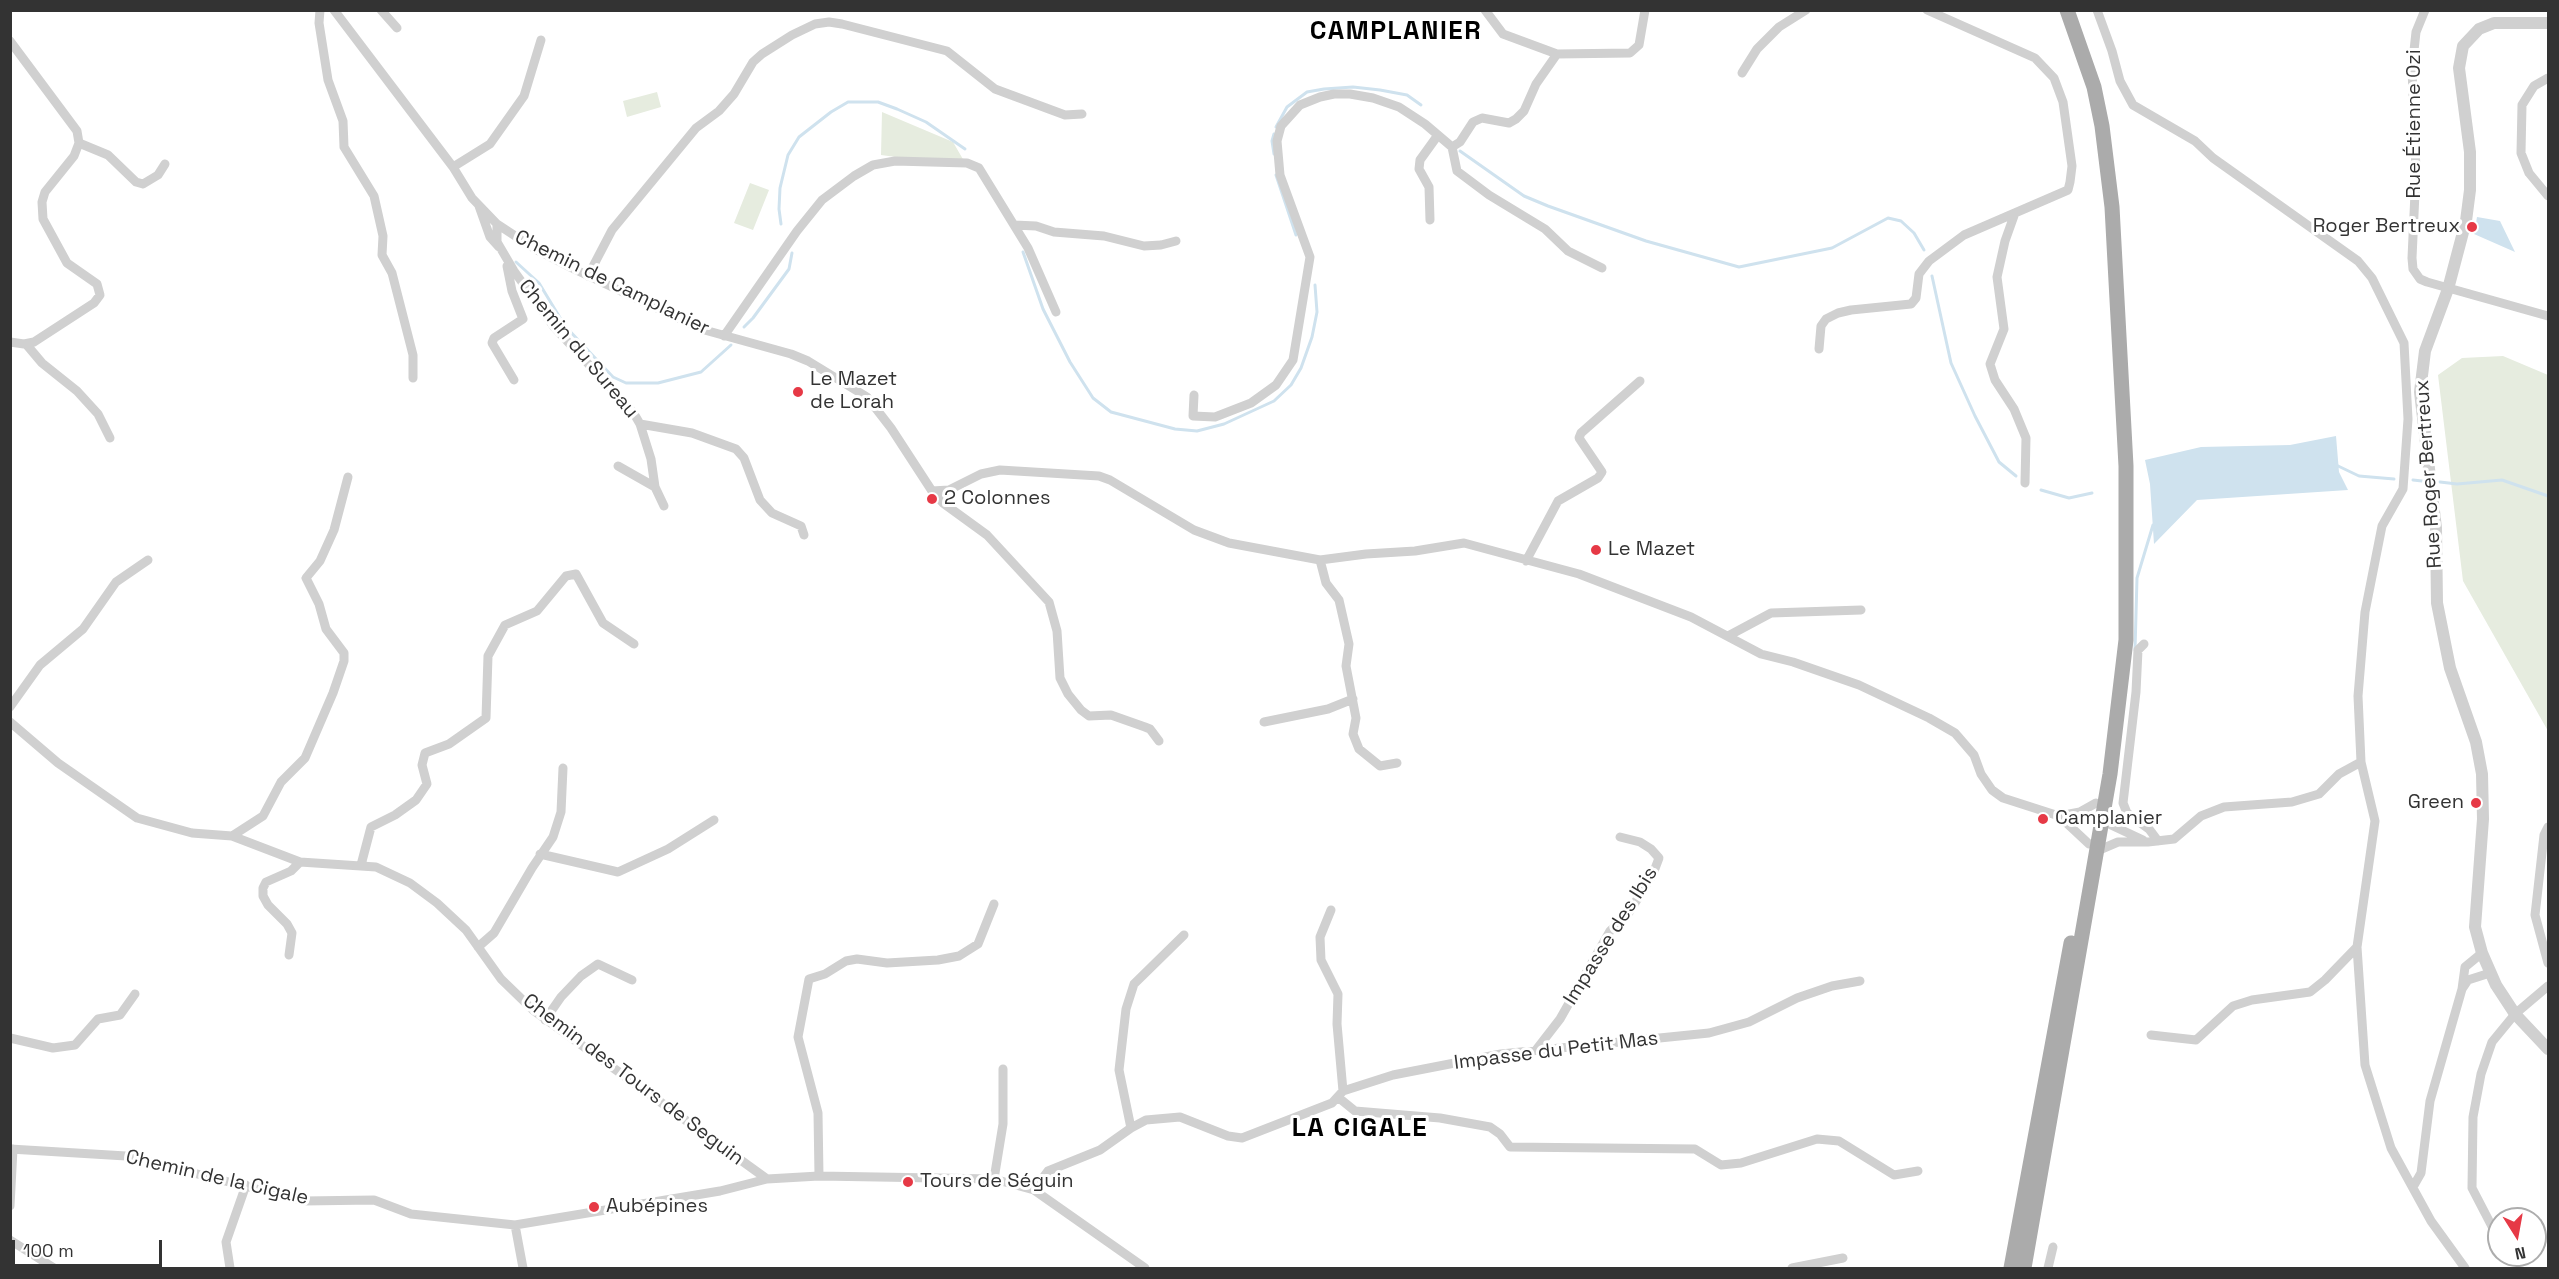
<!DOCTYPE html>
<html>
<head>
<meta charset="utf-8">
<style>
  body { margin:0 }
  #map { position:relative; width:2559px; height:1279px; overflow:hidden; background:#fff; font-family:"Space Grotesk",sans-serif }
  canvas { display:block }
  .frame { position:absolute; inset:0; border:12px solid #333; pointer-events:none }
  .north { position:absolute; left:2487px; top:1207px; width:60px; height:60px; box-sizing:border-box; background:#fff; border:2px solid #adadad; border-radius:50%; rotate:169deg; font-size:16px; font-weight:700; line-height:24px; text-align:center; color:#333 }
  .north::after { content:''; display:block; margin:auto; width:21px; height:27px; background:#e63946; clip-path:polygon(50% 0,100% 100%,50% 72%,0 100%) }
  .scale { position:absolute; left:12px; top:1240px; width:150px; height:27px; box-sizing:border-box; border:3px solid #333; border-top:0; padding-left:8px; font-size:18px; line-height:21px; white-space:nowrap; color:#333; -webkit-text-stroke:4px #fff; paint-order:stroke }
</style>
</head>
<body>
<div id="map">
<canvas width="2559" height="1279"></canvas>
<div class="frame"></div>
<div class="north">N</div>
<div class="scale">100 m</div>
</div>
<script>
const ctx = document.querySelector('canvas').getContext('2d');
ctx.lineJoin = 'round';
function fill(path, color) { ctx.fillStyle = color; ctx.fill(path, 'evenodd'); }
const toPath = rows => new Path2D(rows.map(r => 'M' + r).join(''));
function stroke(path, color, width, dash) { ctx.strokeStyle = color; ctx.lineWidth = width; ctx.lineCap = dash ? 'butt' : 'round'; ctx.setLineDash(dash || []); ctx.stroke(path); }
function write(font, color, halo, rows, align = 'center') {
  ctx.font = font + ' "Space Grotesk",sans-serif'; ctx.lineWidth = 6; ctx.setLineDash([]); ctx.textBaseline = 'middle'; ctx.strokeStyle = halo; ctx.fillStyle = color; for (const [text, x, y, turn = 0] of rows) {
    ctx.save(); ctx.translate(x, y); ctx.rotate((+turn || 0) * Math.PI / 180); ctx.textAlign = isNaN(turn) ? turn : align; if (halo) ctx.strokeText(text, 0, 0); ctx.fillText(text, 0, 0); ctx.restore();
  }
}
fill(toPath([
  [657,92,661,107,627,117,623,101],
  [882,112,953,142,964,161,918,160,881,155],
  [750,183,769,190,753,230,734,223],
  [2503,356,2548,375,2548,731,2463,581,2438,375,2462,358]
]), '#e6ecdf');
fill(toPath([
  [2477,217,2500,221,2515,252,2474,234],
  [2336,436,2339,472,2348,490,2197,500,2154,544,2150,484,2145,460,2201,447,2290,445]
]), '#cfe2ee');
stroke(toPath([
  [1276,127,1287,107,1307,92,1324,89,1353,87,1380,90,1407,95,1421,105],
  [1460,151,1524,196,1548,206,1646,241,1739,267,1832,248,1888,218,1901,221,1914,233,1924,250],
  [1274,154,1272,141,1274,134],
  [1276,175,1296,235],
  [781,224,779,209,780,188,788,155,799,137,831,112,848,102,878,102,897,109,926,122,965,149],
  [1023,252,1043,309,1070,362,1093,398,1111,412,1175,429,1197,431,1224,424,1274,401,1291,385,1301,368,1312,337,1317,312,1315,285],
  [516,262,539,283,565,326,613,377,626,383,658,383,701,372,731,345],
  [1932,276,1951,363,1975,416,1999,462,2016,476],
  [744,327,753,318,789,269,792,253],
  [2336,465,2359,476,2394,479],
  [2413,480,2422,481],
  [2440,482,2457,484,2502,480,2548,496],
  [2041,490,2069,498,2092,493],
  [2135,650,2137,578,2153,525]
]), '#cfe2ee', 3);
stroke(toPath([
  [320,10,319,23,328,80,343,121,344,147,374,196,383,236,382,255,392,273,413,355,413,378],
  [334,10,453,167,472,198,497,224,535,249,572,268,701,329,791,354,808,361,867,397,891,428,932,491,949,490,981,474,1000,470,1099,476,1110,480,1194,530,1229,543,1320,560,1366,554,1415,551,1464,543,1579,574,1691,617,1761,654,1793,662,1859,685,1929,718,1955,733,1974,755,1981,774,1992,790,2003,798,2059,816,2089,844],
  [381,10,397,28],
  [1485,10,1503,34,1557,54,1630,53,1639,45,1645,10],
  [2097,10,2112,51,2120,81,2133,105,2195,141,2213,158,2358,261,2372,278,2404,343,2408,419,2403,489,2382,526,2365,612,2358,696,2361,762,2375,821,2357,947,2365,1065,2391,1148,2431,1221,2465,1268],
  [2425,10,2416,32,2412,69,2416,171,2412,258,2413,269,2420,279,2427,282,2548,316],
  [10,41,77,131,79,143,74,156,45,192,42,202,43,219,67,263,97,284,100,295,94,303,34,342,24,344,10,342],
  [1742,73,1757,49,1779,27,1806,10],
  [2548,78,2534,86,2522,105,2521,153,2529,173,2548,196],
  [79,143,108,155,136,182,143,184,158,175,165,164],
  [1452,147,1457,171,1489,195,1545,229,1568,251,1602,268],
  [453,167,490,144,524,96,541,40],
  [479,206,490,237,499,247],
  [2015,213,2005,241,1997,277,2004,329,1990,364,1995,380,2014,409,2026,438,2025,483],
  [1430,220,1429,187,1419,169,1420,160,1438,135],
  [497,224,497,242,514,271,554,327,633,412,640,424,651,459,655,487,664,506],
  [1014,225,1036,226,1054,232,1104,236,1144,246,1161,245,1176,241],
  [507,266,512,291,523,319,494,338,492,343,514,380],
  [588,276,612,230,696,128,719,111,734,94,753,62,762,54,792,35,815,24,829,22,842,24,947,51,995,89,1065,115,1082,114],
  [724,336,797,231,822,200,854,176,873,165,895,161,967,163,979,168,1028,248,1056,312],
  [26,344,42,363,77,391,98,414,110,438],
  [1819,349,1821,326,1826,319,1838,313,1851,310,1911,304,1916,298,1919,274,1929,261,1964,235,2068,190,2070,182,2072,166,2063,102,2054,78,2035,58,1927,10],
  [1194,395,1193,416,1215,417,1251,403,1276,385,1293,360,1310,257,1280,175,1277,141,1281,126,1300,105,1320,97,1334,94,1350,94,1373,98,1399,107,1425,124,1452,147,1460,142,1473,122,1482,118,1509,123,1516,119,1524,111,1536,84,1557,54],
  [640,424,692,433,736,449,744,458,760,500,772,513,801,526,804,535],
  [618,466,655,487],
  [932,491,943,503,987,535,1049,602,1057,631,1060,678,1068,694,1081,710,1089,716,1111,715,1145,727,1150,729,1159,741],
  [1320,560,1326,583,1339,600,1349,644,1346,666,1356,718,1353,734,1359,749,1380,766,1397,763],
  [1526,561,1558,501,1598,478,1602,472,1579,438,1581,433,1640,381],
  [1728,636,1771,613,1861,610],
  [2144,644,2138,650,2136,692,2123,803,2127,813,2149,829,2158,841],
  [10,707,40,665,83,629,116,582,148,560],
  [10,722,58,763,137,818,192,833,232,836,300,862,376,867,410,883,437,903,466,930,501,979,533,1010,767,1179],
  [1264,722,1328,709,1353,699],
  [2103,815,2111,825,2143,840],
  [2059,816,2080,812,2096,803],
  [2548,827,2544,835,2535,915,2548,963],
  [232,836,263,816,281,782,305,758,333,693,344,661,344,653,326,629,319,604,306,578,320,561,334,530,348,477],
  [2097,851,2118,842,2148,842,2174,839,2201,816,2224,807,2292,802,2319,794,2339,774,2361,762],
  [540,854,618,872,668,849,714,820],
  [361,865,371,827,395,815,416,800,427,784,422,765,425,753,449,744,486,718,488,656,505,625,537,611,566,576,576,574,603,623,634,644],
  [1331,910,1320,937,1321,960,1338,994,1337,1024,1343,1091],
  [478,947,494,933,532,868,553,837,561,812,563,768],
  [289,955,292,933,287,924,268,905,263,896,263,888,266,882,291,871,300,862],
  [2462,989,2468,980,2490,973],
  [545,1020,561,997,581,976,598,964,632,980],
  [2151,1035,2196,1040,2233,1006,2252,1000,2310,992,2325,980,2357,947],
  [10,1038,53,1048,75,1045,98,1019,120,1015,135,994],
  [1536,1050,1560,1019,1610,931,1628,914,1653,874,1659,858,1651,849,1640,842,1620,837],
  [1339,1098,1355,1111,1440,1118,1490,1127,1500,1134,1510,1147,1695,1149,1721,1165,1741,1163,1817,1139,1839,1141,1894,1175,1918,1171],
  [1131,1128,1119,1070,1126,1009,1134,984,1184,935],
  [10,1149,126,1156,304,1201,374,1200,411,1214,515,1225,720,1191,767,1179,819,1176,994,1179,1034,1190,1145,1268],
  [819,1176,818,1113,798,1037,809,979,825,974,846,961,857,959,887,963,938,960,959,956,978,944,994,904],
  [994,1179,1003,1124,1003,1069],
  [2413,1187,2421,1173,2430,1101,2462,989,2465,967,2482,953],
  [1034,1190,1048,1171,1100,1150,1131,1128,1146,1120,1180,1117,1228,1136,1242,1138,1332,1103,1343,1091,1393,1075,1501,1054,1709,1033,1749,1022,1797,998,1832,986,1860,981],
  [10,1206,13,1149],
  [515,1225,523,1268],
  [10,1240,54,1268],
  [2499,1240,2472,1188,2473,1117,2481,1074,2492,1042,2515,1014,2548,986],
  [2507,1255,2507,1256],
  [230,1268,226,1242,246,1185],
  [1792,1268,1843,1258],
  [2048,1268,2053,1247]
]), '#d0d0d0', 9);
stroke(toPath([
  [2548,23,2494,23,2479,29,2463,46,2459,68,2470,152,2470,190,2466,221,2448,289,2425,351,2420,392,2436,528,2437,603,2450,668,2476,742,2482,774,2483,819,2475,927,2482,953,2496,985,2515,1014,2548,1049]
]), '#d0d0d0', 12);
stroke(toPath([
  [2011,1268,2071,943],
  [2024,1268,2110,774,2126,640,2126,466,2112,207,2102,126,2094,87,2067,10]
]), '#ababab', 15);
for (const [x, y, r, color] of [
  [2472,227,6,"#e63946"],
  [798,392,6,"#e63946"],
  [932,499,6,"#e63946"],
  [1596,550,6,"#e63946"],
  [2476,803,6,"#e63946"],
  [2043,819,6,"#e63946"],
  [908,1182,6,"#e63946"],
  [594,1207,6,"#e63946"]
]) { const dot = new Path2D(); dot.arc(x, y, r, 0, 2 * Math.PI); ctx.fillStyle = color; ctx.fill(dot); stroke(dot, '#fff', 2); }
write('20px', '#333', '#fff', [
  ["Rue Étienne Ozi",2415,124,-90],
  ["Chemin de Camplanier",612,283,26],
  ["Chemin du Sureau",578,349,50],
  ["Rue Roger Bertreux",2429,474,-94],
  ["Impasse des Ibis",1611,936,-58],
  ["Impasse du Petit Mas",1556,1051,-7],
  ["Chemin des Tours de Seguin",633,1080,37],
  ["Chemin de la Cigale",217,1178,13]
]);
write('20px', '#333', '#fff', [
  ["Roger Bertreux",2460,227,"right"],
  ["Le Mazet",810,380],
  ["de Lorah",810,403],
  ["2 Colonnes",944,499],
  ["Le Mazet",1608,550],
  ["Green",2464,803,"right"],
  ["Camplanier",2055,819],
  ["Tours de Séguin",920,1182],
  ["Aubépines",606,1207]
], 'left');
ctx.letterSpacing = '1.5px';
write('bold 26px', '#000', '#fff', [
  ["CAMPLANIER",1396,32],
  ["LA CIGALE",1360,1129]
]);
ctx.letterSpacing = '0px';
</script>
</body>
</html>
